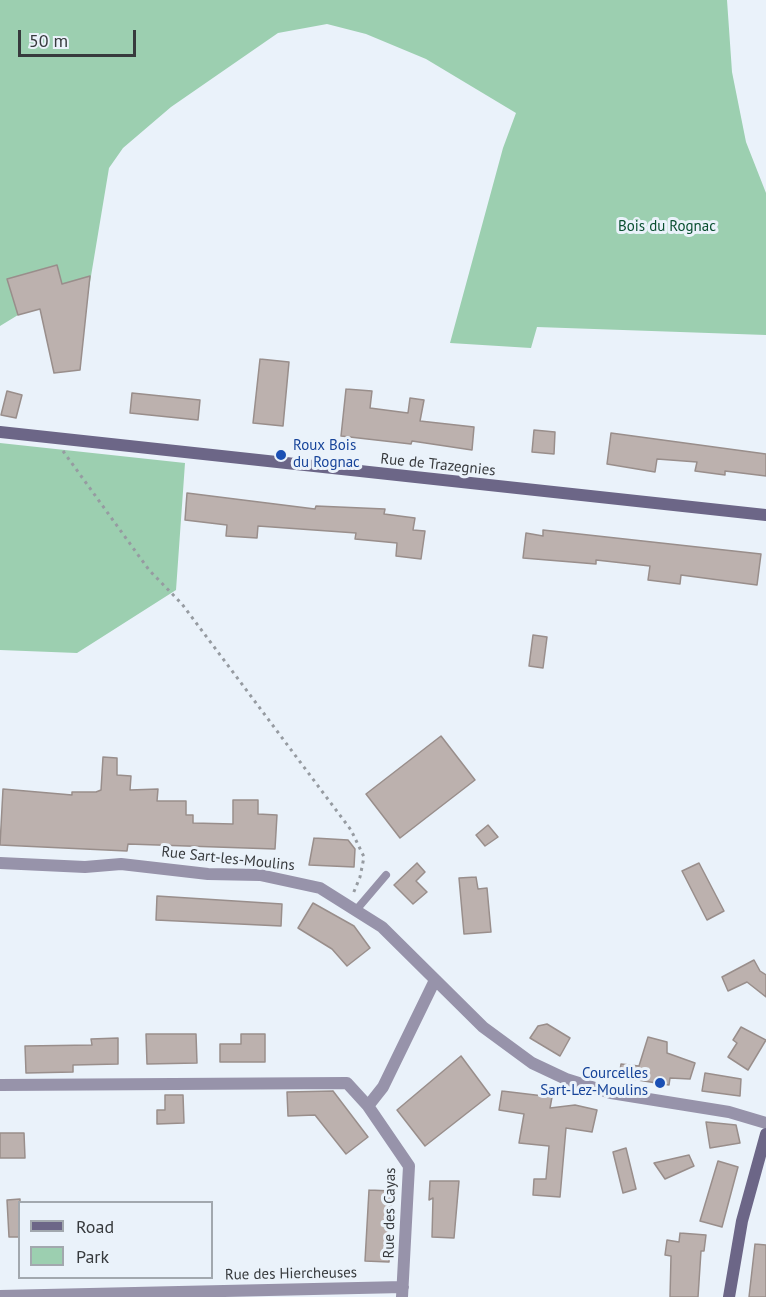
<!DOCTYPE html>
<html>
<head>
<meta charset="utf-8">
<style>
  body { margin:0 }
  #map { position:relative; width:766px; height:1297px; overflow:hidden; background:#eaf2fa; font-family:"PT Sans",sans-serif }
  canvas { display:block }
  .legend { position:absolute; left:18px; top:1201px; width:195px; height:78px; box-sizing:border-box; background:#eaf2fa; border:2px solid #a2a8ae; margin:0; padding:8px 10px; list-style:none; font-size:18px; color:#373a3d }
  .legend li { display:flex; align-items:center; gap:12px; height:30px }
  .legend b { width:30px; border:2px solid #a2a8ae }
  .scale { position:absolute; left:18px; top:30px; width:118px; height:27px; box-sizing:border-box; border:3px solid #373a3d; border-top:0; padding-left:8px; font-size:18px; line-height:21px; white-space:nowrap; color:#373a3d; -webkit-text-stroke:4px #eaf2fa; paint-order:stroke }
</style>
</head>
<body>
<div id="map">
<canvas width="766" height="1297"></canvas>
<ul class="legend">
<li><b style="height:8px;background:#6c6687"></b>Road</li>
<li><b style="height:16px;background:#9ccfb0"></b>Park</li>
</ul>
<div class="scale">50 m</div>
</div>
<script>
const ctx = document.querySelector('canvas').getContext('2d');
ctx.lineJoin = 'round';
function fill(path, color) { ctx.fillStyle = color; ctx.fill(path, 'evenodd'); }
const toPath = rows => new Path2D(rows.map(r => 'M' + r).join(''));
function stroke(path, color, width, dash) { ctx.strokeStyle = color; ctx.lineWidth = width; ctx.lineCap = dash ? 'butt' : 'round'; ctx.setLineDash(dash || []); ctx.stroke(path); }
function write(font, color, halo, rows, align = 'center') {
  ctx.font = font + ' "PT Sans",sans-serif'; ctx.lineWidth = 6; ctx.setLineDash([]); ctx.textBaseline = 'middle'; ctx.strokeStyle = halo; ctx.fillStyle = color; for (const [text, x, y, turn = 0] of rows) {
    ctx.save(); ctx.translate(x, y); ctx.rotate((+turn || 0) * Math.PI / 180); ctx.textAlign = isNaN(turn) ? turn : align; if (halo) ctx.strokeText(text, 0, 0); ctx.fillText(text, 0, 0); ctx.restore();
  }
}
fill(toPath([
  [0,0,727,0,732,72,746,142,766,193,766,335,537,327,531,348,450,343,503,148,516,113,426,59,366,34,327,24,278,33,171,107,123,148,109,168,88,294,66,300,57,265,7,279,18,315,0,326],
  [0,443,185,463,176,590,77,653,0,650]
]), '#9ccfb0');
const building = toPath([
  [57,265,62,284,90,276,80,370,54,373,40,309,18,315,7,279,57,265],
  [260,359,289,362,283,426,253,423,260,359],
  [346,389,372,391,370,408,408,413,410,398,424,400,420,421,474,427,472,450,412,441,411,444,341,436,346,389],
  [7,391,22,395,16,418,1,415,7,391],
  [132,393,200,400,198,420,130,413,132,393],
  [534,430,555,432,554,454,532,452,534,430],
  [611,433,766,454,766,476,725,471,725,475,695,471,697,462,657,459,655,472,607,464,611,433],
  [187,493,315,509,316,506,385,509,384,514,415,518,413,530,425,531,421,559,396,556,397,543,355,539,356,533,258,526,257,538,226,536,227,525,185,520,187,493],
  [543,530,761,554,757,585,681,575,680,584,648,580,650,566,596,560,596,564,523,558,526,533,543,536,543,530],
  [533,635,547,637,543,668,529,666,533,635],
  [441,736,475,780,400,838,366,794,441,736],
  [103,757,117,758,117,775,131,776,130,790,158,789,157,801,186,801,186,815,193,815,193,823,233,824,233,800,258,800,258,814,277,815,275,849,128,844,127,851,0,845,3,789,72,795,72,792,96,792,101,790,103,757],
  [488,825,498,837,485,846,476,835,488,825],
  [314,838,348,840,355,849,354,867,309,865,314,838],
  [417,863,425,872,416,881,427,892,413,904,394,885,417,863],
  [699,863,724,911,707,920,682,871,699,863],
  [476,877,478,889,487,888,491,932,464,934,459,878,476,877],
  [157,896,282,904,281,926,156,920,157,896],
  [313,903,354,926,370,948,347,966,332,949,298,928,313,903],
  [754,960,760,971,766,975,766,997,747,982,728,991,722,977,754,960],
  [547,1024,570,1038,560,1056,530,1038,538,1026,547,1024],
  [741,1027,766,1040,748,1070,728,1057,737,1043,733,1040,741,1027],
  [146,1034,196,1034,197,1063,147,1064,146,1034],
  [241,1034,265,1034,265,1062,220,1062,220,1044,241,1044,241,1034],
  [648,1037,667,1042,667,1053,695,1063,690,1079,670,1078,669,1085,619,1077,621,1064,639,1066,648,1037],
  [118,1038,118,1064,73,1065,73,1072,26,1073,25,1046,92,1045,91,1039,118,1038],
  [461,1056,490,1095,425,1146,397,1110,461,1056],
  [705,1073,741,1079,740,1096,702,1091,705,1073],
  [333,1091,368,1137,346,1154,315,1115,288,1116,287,1092,333,1091],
  [502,1091,552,1097,550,1108,575,1105,597,1110,592,1132,566,1128,560,1197,533,1195,534,1179,546,1179,549,1146,519,1143,524,1114,499,1110,502,1091],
  [165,1095,183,1095,184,1123,157,1124,157,1110,165,1110,165,1095],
  [706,1122,736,1125,740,1143,710,1148,706,1122],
  [0,1133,24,1133,25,1158,0,1158,0,1133],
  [626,1148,636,1189,623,1193,613,1152,626,1148],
  [689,1155,694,1166,665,1179,654,1163,689,1155],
  [718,1161,738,1167,722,1227,700,1221,718,1161],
  [430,1181,459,1181,454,1238,432,1237,433,1198,429,1200,430,1181],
  [369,1190,392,1191,389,1262,365,1261,369,1190],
  [20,1199,20,1237,9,1237,7,1200,20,1199],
  [680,1233,706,1235,704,1251,701,1251,698,1297,670,1297,671,1256,665,1255,667,1240,679,1242,680,1233],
  [755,1244,766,1245,766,1297,749,1297,755,1244]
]);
fill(building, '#bcb1ae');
stroke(building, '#998e8b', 1.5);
stroke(toPath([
  [63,451,149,570,182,604,351,830,364,857,360,877,353,894]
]), '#969ba1', 3, [3, 4.5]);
stroke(toPath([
  [357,909,386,875]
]), '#9793aa', 8);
stroke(toPath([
  [0,863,85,867,121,864,208,874,260,875,320,888,382,927,483,1027,532,1063,566,1079,611,1093,729,1112,766,1123],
  [0,1085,347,1083,368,1106,409,1166,402,1297],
  [368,1106,383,1087,435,980],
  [0,1296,403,1287]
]), '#9793aa', 12);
stroke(toPath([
  [0,432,766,515],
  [729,1297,742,1221,766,1134]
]), '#6c6687', 12);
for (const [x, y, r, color] of [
  [281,455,6,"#1a4fb4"],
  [660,1083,6,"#1a4fb4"]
]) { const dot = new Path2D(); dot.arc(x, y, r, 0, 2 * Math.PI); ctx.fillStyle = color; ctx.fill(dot); stroke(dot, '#eaf2fa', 2); }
write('15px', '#094e2f', '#eaf2fa', [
  ["Bois du Rognac",667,227]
]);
write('15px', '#164399', '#eaf2fa', [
  ["Roux Bois",293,446],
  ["du Rognac",293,463],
  ["Courcelles",648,1074,"right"],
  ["Sart-Lez-Moulins",648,1091,"right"]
], 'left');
write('15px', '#373a3d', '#eaf2fa', [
  ["Rue de Trazegnies",438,465,6],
  ["Rue Sart-les-Moulins",228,859,6],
  ["Rue des Cayas",390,1213,-89],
  ["Rue des Hiercheuses",291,1274,-1]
]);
</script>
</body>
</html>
